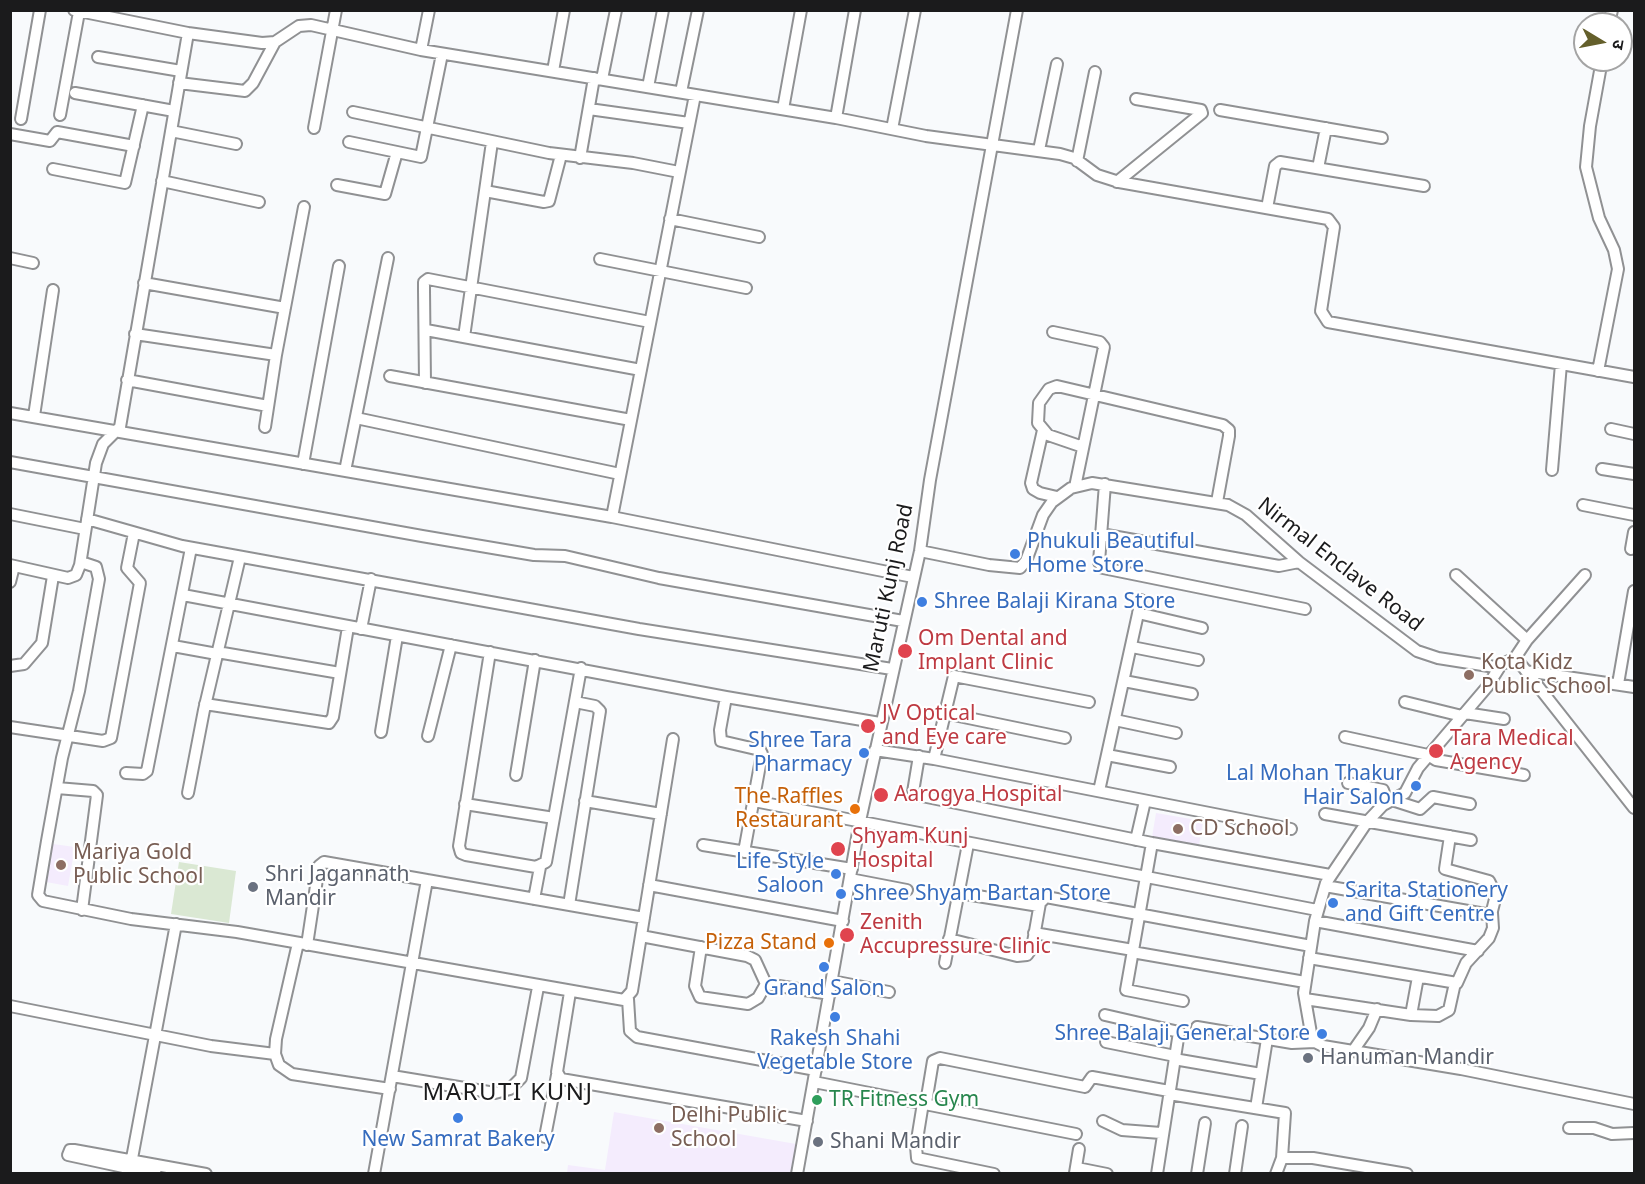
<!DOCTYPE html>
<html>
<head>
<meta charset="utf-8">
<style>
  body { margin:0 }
  #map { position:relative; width:1645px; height:1184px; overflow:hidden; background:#f8fafc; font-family:"Noto Sans","Noto Sans Devanagari",sans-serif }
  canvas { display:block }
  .frame { position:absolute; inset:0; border:12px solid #1b1b1c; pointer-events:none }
  .north { position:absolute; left:1573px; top:12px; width:60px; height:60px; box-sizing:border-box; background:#fff; border:2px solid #a4a4a4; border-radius:50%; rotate:100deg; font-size:16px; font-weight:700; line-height:24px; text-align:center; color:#1b1b1c }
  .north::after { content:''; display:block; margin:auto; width:21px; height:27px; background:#645f2b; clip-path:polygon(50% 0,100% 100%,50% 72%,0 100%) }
</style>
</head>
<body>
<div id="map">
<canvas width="1645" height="1184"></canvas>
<div class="frame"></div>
<div class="north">उ</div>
</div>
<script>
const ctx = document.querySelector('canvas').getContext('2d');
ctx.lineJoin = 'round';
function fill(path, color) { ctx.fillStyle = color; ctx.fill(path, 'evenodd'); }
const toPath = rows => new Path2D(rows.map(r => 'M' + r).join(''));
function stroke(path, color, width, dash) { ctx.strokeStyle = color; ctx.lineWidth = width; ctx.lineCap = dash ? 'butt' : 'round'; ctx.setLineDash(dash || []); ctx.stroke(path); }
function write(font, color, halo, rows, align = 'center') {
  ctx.font = font + ' "Noto Sans",sans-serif'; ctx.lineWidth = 4.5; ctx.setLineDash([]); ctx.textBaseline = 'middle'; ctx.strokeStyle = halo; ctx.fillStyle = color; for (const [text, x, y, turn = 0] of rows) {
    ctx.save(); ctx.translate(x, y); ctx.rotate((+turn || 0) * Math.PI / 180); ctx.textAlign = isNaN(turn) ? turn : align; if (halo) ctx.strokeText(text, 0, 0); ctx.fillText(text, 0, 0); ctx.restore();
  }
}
fill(toPath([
  [1156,813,1203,821,1199,845,1152,837],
  [53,844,75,847,68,886,46,882],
  [614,1112,796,1144,791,1173,567,1173,568,1165,605,1170]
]), '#f4ecfd');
fill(toPath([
  [179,862,236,871,229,923,171,914]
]), '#dae8d3');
const street = toPath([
  [74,10,188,33,262,43,275,42,299,26,311,25,421,50,836,118,926,136,1060,154,1074,158,1097,175,1119,182,1328,219,1334,227,1321,311,1328,322,1634,377],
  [1609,24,1612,10],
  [421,50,429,10],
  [98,57,181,71],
  [553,71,564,10],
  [602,79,616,10],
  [179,83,245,91,253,83,275,42],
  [648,87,663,10],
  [681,92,698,10],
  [75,93,174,111],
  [589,109,689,123],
  [783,109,801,10],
  [1220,110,1382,138],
  [353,112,549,153,633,163,679,172],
  [60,115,79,12],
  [836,118,855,10],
  [21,119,40,10],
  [314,128,336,10],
  [892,129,915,10],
  [171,131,236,144],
  [10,134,50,141,57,132,134,146],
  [349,142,421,157,442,54],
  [1039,150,1057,64],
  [580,158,594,78],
  [1077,161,1095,72],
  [1318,168,1326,128],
  [53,169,125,183,143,105],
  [162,181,259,202],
  [1117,182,1202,113,1201,110,1136,99],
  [337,185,385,194,397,152],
  [485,191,544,202,549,201,561,155],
  [1267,208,1275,166,1280,162,1424,186],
  [670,219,759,237],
  [10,258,33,263],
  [600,259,746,288],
  [144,283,285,308],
  [426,330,641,370],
  [1053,332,1100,342,1104,347,1075,487],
  [135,334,276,355,304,207],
  [464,337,492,142],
  [1598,371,1618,269,1614,250,1599,218,1586,167,1590,126,1602,60],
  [390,376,631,420],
  [127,380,268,406],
  [425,383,424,290,424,282,428,279,650,322],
  [10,413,612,517,913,577],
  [34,416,53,290],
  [356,418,620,474],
  [265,427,276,355],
  [1611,429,1634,434],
  [1043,430,1031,483,1033,489,1040,493,1057,497],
  [1083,447,1048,435,1038,423,1039,403,1049,389,1057,386,1223,425,1229,430,1229,436,1217,502],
  [10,462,422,536,534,555,565,556,659,578,903,621],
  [303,464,339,266],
  [1602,469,1634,474],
  [1552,470,1561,364],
  [345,471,388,258],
  [1105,484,1099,562,1103,568,1305,609],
  [1583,505,1634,515],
  [10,514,85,529],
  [612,517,695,95],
  [87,519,182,546,639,629,892,669],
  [1101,534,1279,566,1299,562],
  [1631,549,1634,532],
  [920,551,989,565,1020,568,1026,561,1043,515,1052,502,1071,488,1092,483,1228,505,1246,515,1299,562,1417,651,1438,658,1495,667,1509,661,1519,662,1634,808],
  [81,562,96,567,99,579,79,691,62,758,47,841,38,895,43,901,131,919,237,932,624,1000,632,991,673,739],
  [10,565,68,578,76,575,80,565,96,463,103,444,120,427,188,33],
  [1456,575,1527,640],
  [10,582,14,566],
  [183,595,726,697,880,723],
  [1138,613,1202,628],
  [361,629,371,579],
  [173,646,217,654],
  [1132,647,1198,660],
  [217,652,340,673],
  [490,652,459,846,461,853,466,855,536,867,546,862,581,668],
  [1513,661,1527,640,1585,575],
  [10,666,24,664,42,643,53,576],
  [1499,668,1487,687,1418,768,1405,793,1383,805,1367,822,1326,883,1315,921,1304,993,1311,1033,1315,1042,1323,1046,1461,1069,1634,1104],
  [1526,671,1634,687],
  [1124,681,1192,694],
  [1618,684,1634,591],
  [726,697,720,730,721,741,760,750,762,754,744,852],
  [1405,702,1462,716],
  [205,704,329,723,333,717,348,627],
  [944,713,1065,738],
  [1465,713,1504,719],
  [1115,720,1176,733],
  [10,727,103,741,111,738,140,583,127,568,134,533],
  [381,732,397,636],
  [428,736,451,645],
  [1345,737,1428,755,1436,760,1524,775],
  [875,750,934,759,1291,829],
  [1107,755,1170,767],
  [919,756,913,792,917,795,1152,843,1330,875],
  [934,759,954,676,1089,702],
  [126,773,143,774,147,771,191,548],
  [516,775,535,660],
  [1348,783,1383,790,1387,802],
  [57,788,93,791,97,795,82,910],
  [1099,791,1141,600],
  [188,793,204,710,240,557],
  [1392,800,1420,809,1433,797,1470,804],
  [585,801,661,814],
  [754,801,1317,910],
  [465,804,554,818],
  [1325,814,1471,840],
  [1136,840,1145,801],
  [1152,843,1126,990,1183,1001],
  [703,845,852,869],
  [850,879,907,890],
  [649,885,843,921],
  [1325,886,1491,915,1496,895,1489,881,1445,869,1450,836],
  [959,893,1039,906],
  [534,899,540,867],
  [569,905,600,711,595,706,575,702],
  [1315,921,1478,951],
  [1034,933,1133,950],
  [641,936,747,956,755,960,766,984,830,994],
  [949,939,1017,956,1027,955,1032,948,1040,903,1046,897,1311,946],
  [298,943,276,1039,275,1054,279,1065,292,1074,390,1089],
  [307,945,319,866,324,862,644,918],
  [701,947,695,986,700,997,748,1004,758,998,766,984],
  [1132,952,1305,982],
  [1309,958,1457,983,1466,963,1489,938,1493,928,1492,913],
  [945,963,968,844],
  [832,981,889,992],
  [570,992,557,1072,561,1079,807,1121],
  [628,999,630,1031,637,1037,816,1070],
  [1305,999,1411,1015,1438,1016,1449,1010,1455,983],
  [10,1006,211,1046,275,1054],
  [1105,1015,1179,1032,1157,1174],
  [1411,1015,1418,977],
  [1197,1027,1292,1043,1315,1042],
  [1106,1042,1175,1056],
  [1353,1051,1369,1028,1377,1009],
  [1174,1059,1261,1074],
  [392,1076,495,1093,510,1089,521,1078,538,987],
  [814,1082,1076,1134],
  [1169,1094,1285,1113,1282,1158,1276,1174],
  [923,1103,916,1146,917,1158,994,1174],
  [926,1103,933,1061,940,1058,1085,1087,1092,1077,1169,1091],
  [1256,1108,1267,1039],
  [1103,1121,1122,1130,1161,1133],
  [1569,1128,1594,1128,1612,1134,1634,1133],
  [545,1137,557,1075],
  [1282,1158,1313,1158,1407,1174],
  [1077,1168,1107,1174],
  [130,1169,176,924],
  [1075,1173,1079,1149],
  [156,1174,68,1155,70,1150,74,1150,206,1174],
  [374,1174,427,880],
  [797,1174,860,821,920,551,930,480,1017,10],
  [1197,1174,1205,1123],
  [1235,1174,1242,1126]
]);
stroke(street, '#909193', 14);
stroke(street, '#fff', 10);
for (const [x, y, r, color] of [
  [1015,554,6,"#3f7fe0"],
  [922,602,6,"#3f7fe0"],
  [905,651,8,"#e0444e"],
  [1469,675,6,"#8d6e63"],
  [868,726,8,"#e0444e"],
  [1436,751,8,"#e0444e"],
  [864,753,6,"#3f7fe0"],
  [1416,786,6,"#3f7fe0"],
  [881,795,8,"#e0444e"],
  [855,809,6,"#e8710a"],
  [1178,829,6,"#8d6e63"],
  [838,849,8,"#e0444e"],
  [61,865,6,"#8d6e63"],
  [836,874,6,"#3f7fe0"],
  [253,887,6,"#6b7280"],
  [841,894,6,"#3f7fe0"],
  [1333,903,6,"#3f7fe0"],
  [847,935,8,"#e0444e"],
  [829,943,6,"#e8710a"],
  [824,967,6,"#3f7fe0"],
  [835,1017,6,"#3f7fe0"],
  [1322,1034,6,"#3f7fe0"],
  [1308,1058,6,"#6b7280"],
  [817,1100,6,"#2e9e5b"],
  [458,1118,6,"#3f7fe0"],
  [659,1128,6,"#8d6e63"],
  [818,1142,6,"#6b7280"]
]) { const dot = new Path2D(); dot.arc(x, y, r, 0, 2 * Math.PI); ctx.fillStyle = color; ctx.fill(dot); stroke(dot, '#fff', 2); }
write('21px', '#366cbe', '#fff', [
  ["Phukuli Beautiful",1027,542],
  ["Home Store",1027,566],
  ["Shree Balaji Kirana Store",934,602],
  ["Shree Tara",852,741,"right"],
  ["Pharmacy",852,765,"right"],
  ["Lal Mohan Thakur",1404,774,"right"],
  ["Hair Salon",1404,798,"right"],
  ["Life Style",824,862,"right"],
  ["Saloon",824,886,"right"],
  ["Sarita Stationery",1345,891],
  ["and Gift Centre",1345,915],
  ["Shree Shyam Bartan Store",853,894],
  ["Grand Salon",824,989,"center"],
  ["Shree Balaji General Store",1310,1034,"right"],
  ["Rakesh Shahi",835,1039,"center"],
  ["Vegetable Store",835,1063,"center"],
  ["New Samrat Bakery",458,1140,"center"]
], 'left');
write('21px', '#1b1b1c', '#fff', [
  ["Nirmal Enclave Road",1340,565,38],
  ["Maruti Kunj Road",889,588,-78]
]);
write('21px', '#be3a42', '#fff', [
  ["Om Dental and",918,639],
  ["Implant Clinic",918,663],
  ["JV Optical",882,714],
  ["and Eye care",882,738],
  ["Tara Medical",1450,739],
  ["Agency",1450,763],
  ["Aarogya Hospital",894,795],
  ["Shyam Kunj",852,837],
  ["Hospital",852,861],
  ["Zenith",860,923],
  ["Accupressure Clinic",860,947]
], 'left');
write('21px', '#785e54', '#fff', [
  ["Kota Kidz",1481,663],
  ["Public School",1481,687],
  ["CD School",1190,829],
  ["Mariya Gold",73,853],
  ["Public School",73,877],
  ["Delhi Public",671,1116],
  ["School",671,1140]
], 'left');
write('21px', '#c56008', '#fff', [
  ["The Raffles",843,797],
  ["Restaurant",843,821],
  ["Pizza Stand",817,943]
], 'right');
write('21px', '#5b616d', '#fff', [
  ["Shri Jagannath",265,875],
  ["Mandir",265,899],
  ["Hanuman Mandir",1320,1058],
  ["Shani Mandir",830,1142]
], 'left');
write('21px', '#27864d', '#fff', [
  ["TR Fitness Gym",829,1100]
], 'left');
ctx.letterSpacing = '1.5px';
write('24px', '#1b1b1c', '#fff', [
  ["MARUTI KUNJ",508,1093]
]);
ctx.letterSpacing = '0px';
</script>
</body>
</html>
